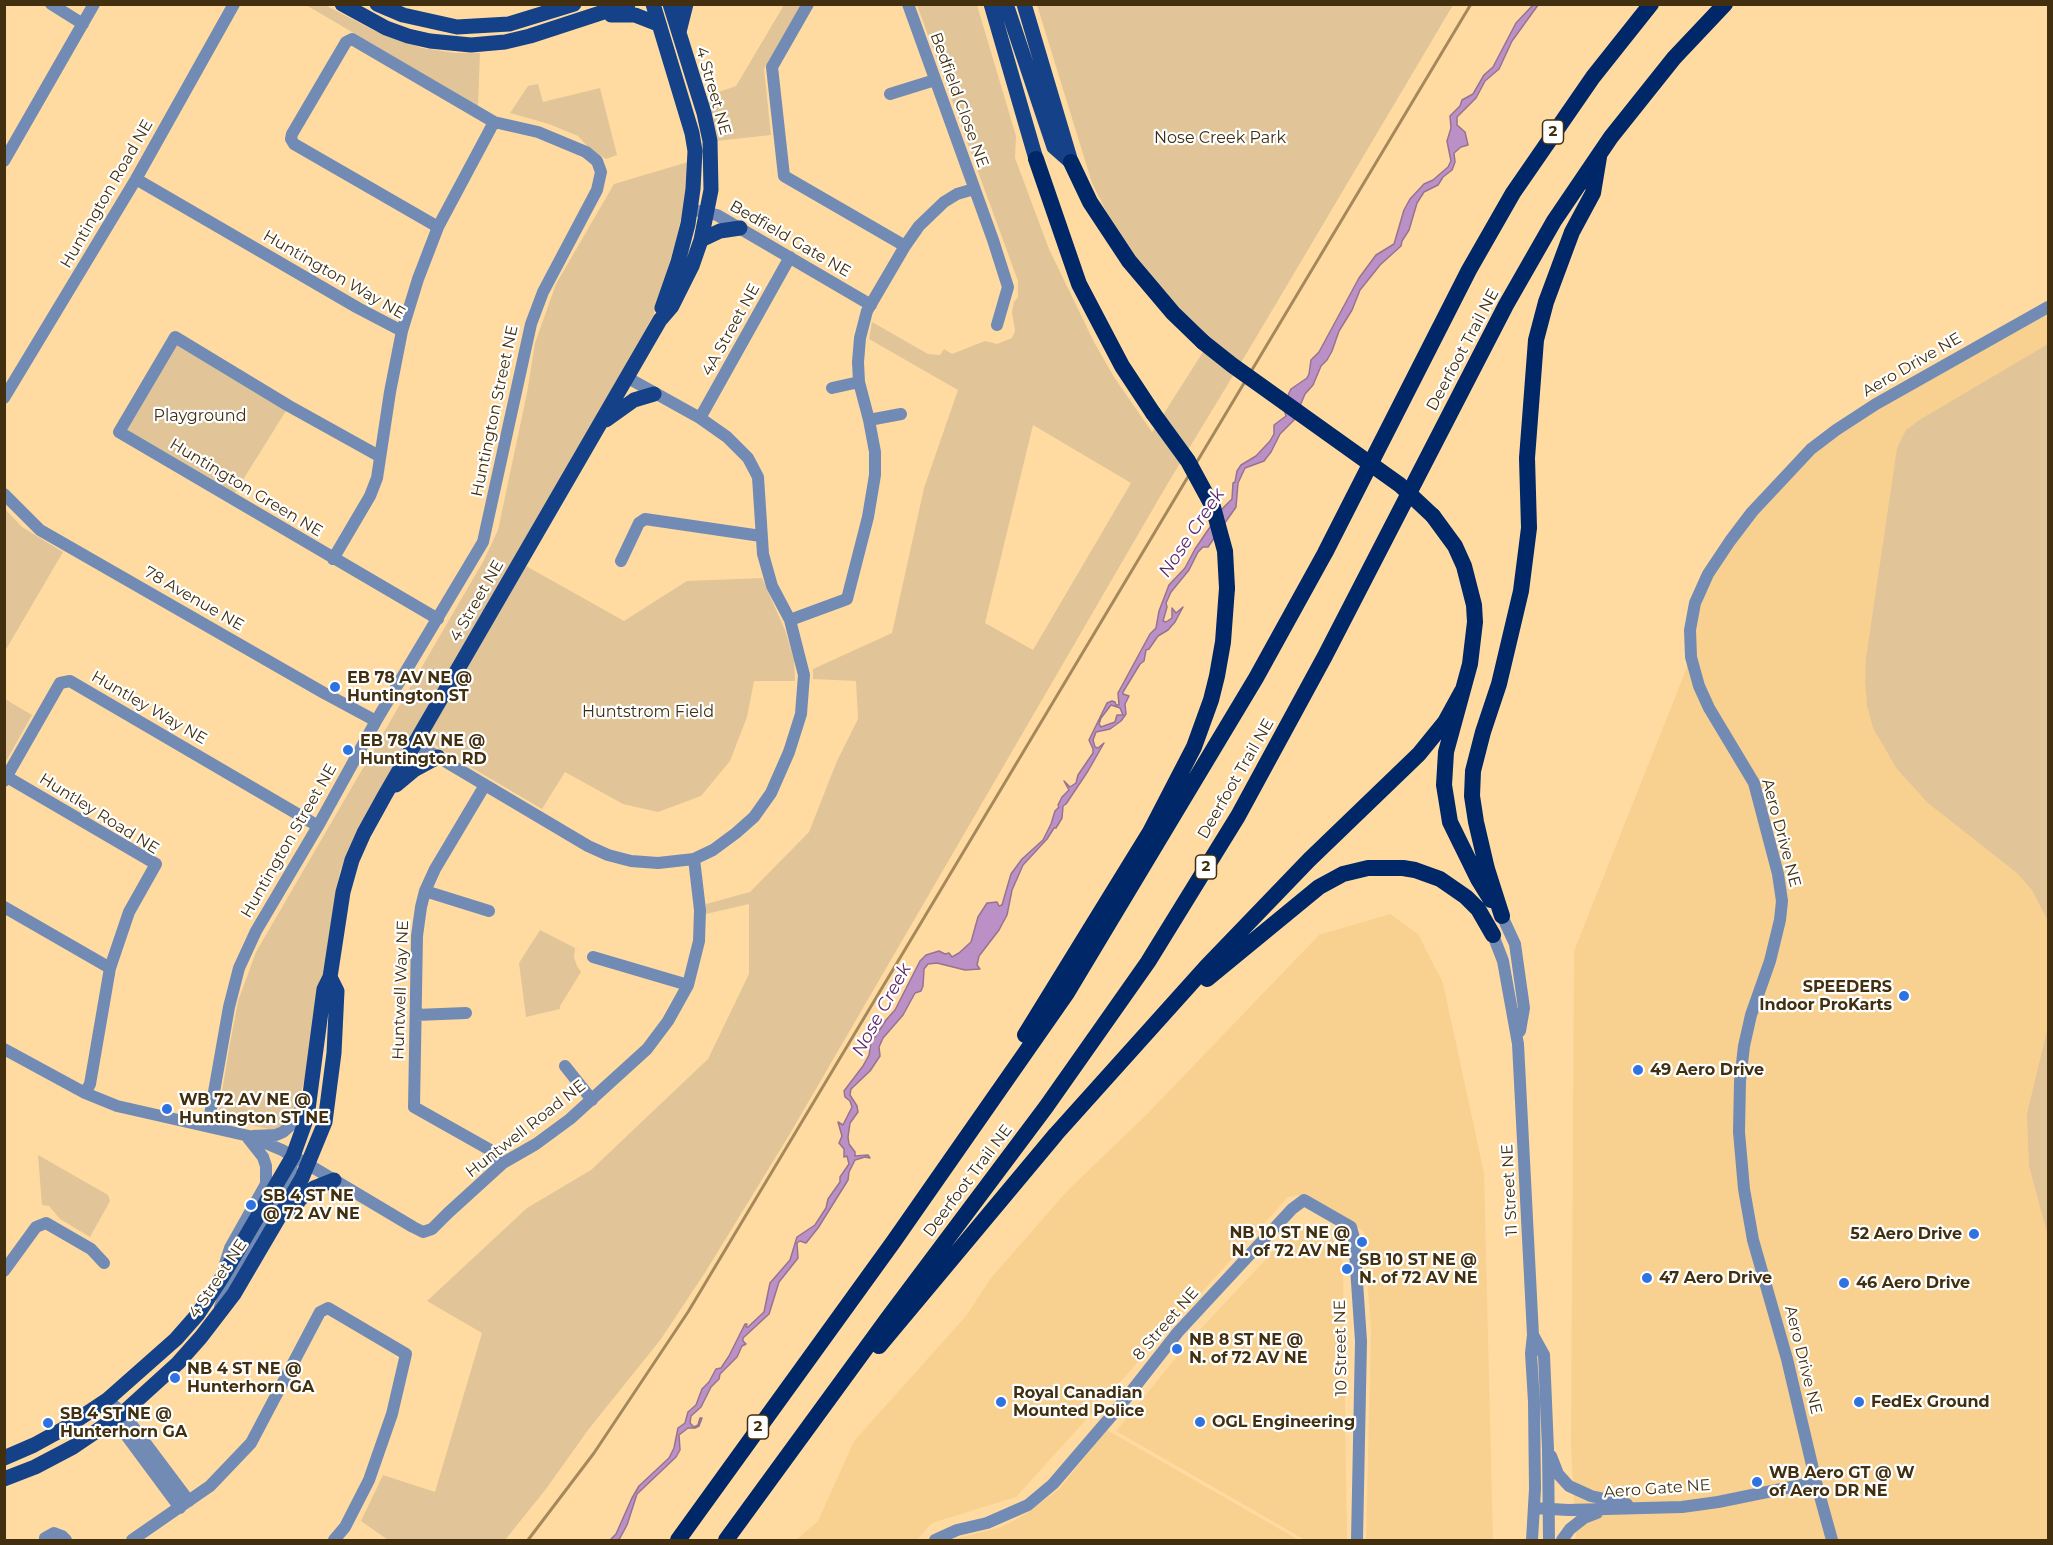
<!DOCTYPE html>
<html>
<head>
<meta charset="utf-8">
<style>
  body { margin:0 }
  #map { position:relative; width:2053px; height:1545px; overflow:hidden; background:#ffdba1; font-family:Montserrat,sans-serif }
  canvas { display:block }
  .frame { position:absolute; inset:0; border:6px solid #412f0f; pointer-events:none }
</style>
</head>
<body>
<div id="map">
<canvas width="2053" height="1545"></canvas>
<div class="frame"></div>
</div>
<script>
const ctx = document.querySelector('canvas').getContext('2d');
ctx.lineJoin = 'round';
function fill(path, color) { ctx.fillStyle = color; ctx.fill(path, 'evenodd'); }
const toPath = rows => new Path2D(rows.map(r => 'M' + r).join(''));
function stroke(path, color, width, dash) { ctx.strokeStyle = color; ctx.lineWidth = width; ctx.lineCap = dash ? 'butt' : 'round'; ctx.setLineDash(dash || []); ctx.stroke(path); }
function write(font, color, halo, rows, align = 'center') {
  ctx.font = font + ' Montserrat,sans-serif'; ctx.lineWidth = 4.5; ctx.setLineDash([]); ctx.textBaseline = 'middle'; ctx.strokeStyle = halo; ctx.fillStyle = color; for (const [text, x, y, turn = 0] of rows) {
    ctx.save(); ctx.translate(x, y); ctx.rotate((+turn || 0) * Math.PI / 180); ctx.textAlign = isNaN(turn) ? turn : align; if (halo) ctx.strokeText(text, 0, 0); ctx.fillText(text, 0, 0); ctx.restore();
  }
}
fill(toPath([
  [2048,312,2048,1540,1576,1540,1571,1446,1574,951,1691,657,1690,630,1708,574,1811,449,1966,352],
  [1390,914,1418,934,1443,983,1484,1173,1493,1540,1366,1540,1371,1332,1364,1232,1307,1194,1288,1197,1016,1497,932,1523,917,1540,796,1540,818,1521,854,1441,966,1316,991,1278,1068,1190,1146,1115,1319,935],
  [1296,1227,1314,1227,1332,1237,1343,1263,1347,1540,1305,1540,1116,1431,1193,1337],
  [1107,1430,1299,1540,950,1540,1002,1527,1026,1514,1059,1489]
]), '#f8d191');
fill(toPath([
  [300,5,325,5,375,31,422,48,455,53,480,53,478,106,306,5],
  [784,5,801,5,764,69,771,135,716,141,707,96,736,86],
  [917,5,977,5,1016,136,1015,158,1049,249,1094,342,1114,377,1152,432,1210,341,1147,273,1114,227,1092,183,1037,5,1453,5,1248,351,1168,483,788,1137,706,1271,661,1339,588,1430,546,1489,505,1540,388,1540,361,1521,383,1475,435,1492,482,1333,427,1301,527,1208,591,1170,708,1059,749,974,749,904,706,914,706,904,750,892,809,832,837,761,858,719,856,681,813,679,813,669,892,633,924,488,958,390,869,339,872,322,928,354,940,355,944,349,952,354,985,341,997,344,1012,338,1015,331,1012,312,1014,302,1018,297,1018,281],
  [1033,425,1131,483,1033,650,985,623],
  [538,84,543,102,600,88,617,155,606,159,589,148,578,136,549,124,510,113,528,86],
  [688,162,685,202,675,244,653,316,626,365,354,838,340,871,337,888,306,1074,300,1096,294,1112,285,1124,274,1130,226,1120,219,1109,229,1049,238,1001,256,952,484,560,498,530,527,393,535,343,556,284,614,184],
  [175,337,289,406,231,499,119,432],
  [2048,344,2048,921,2032,890,2017,873,1928,803,1897,769,1873,728,1867,706,1865,682,1866,658,1897,448,1906,430,1921,419],
  [5,509,22,527,63,552,5,651],
  [526,566,624,621,687,581,762,578,785,630,794,659,795,681,754,681,747,717,730,761,701,796,658,812,623,804,565,772,542,809,440,749,435,744,431,730],
  [5,699,32,715,5,763],
  [540,930,575,948,574,957,577,966,581,972,560,1006,560,1009,526,1017,519,963],
  [2048,1026,2048,1128,2047,1134,2048,1139,2048,1236,2029,1166,2027,1114],
  [38,1155,108,1195,110,1201,90,1237,60,1219,49,1206,42,1205]
]), '#e1c598');
const water = toPath([
  [1533,5,1538,5,1512,41,1499,69,1485,81,1476,98,1457,117,1457,125,1465,132,1468,145,1461,147,1454,153,1455,162,1452,170,1443,177,1438,185,1424,192,1417,203,1409,230,1402,241,1401,246,1380,265,1360,290,1352,310,1339,331,1332,351,1327,360,1321,366,1313,385,1305,394,1294,420,1280,434,1271,452,1264,461,1245,468,1238,483,1236,507,1208,547,1203,547,1198,552,1189,570,1171,592,1166,603,1167,607,1163,621,1166,622,1172,618,1172,608,1176,613,1183,607,1175,622,1168,630,1158,636,1149,649,1146,650,1144,661,1140,664,1123,692,1123,694,1129,696,1125,704,1126,714,1121,721,1110,729,1096,732,1093,740,1095,747,1098,748,1104,743,1088,771,1066,804,1063,806,1062,818,1056,828,1054,828,1047,839,1023,865,1012,890,1007,915,999,930,979,956,977,965,980,969,965,970,937,963,928,964,924,969,923,986,921,991,915,993,903,1015,883,1038,879,1047,880,1056,870,1071,851,1089,850,1095,857,1106,858,1112,850,1123,848,1137,849,1144,855,1152,855,1156,868,1155,870,1158,865,1157,855,1160,849,1172,848,1180,818,1228,806,1243,800,1241,797,1243,798,1258,779,1282,769,1314,743,1338,743,1341,746,1344,742,1346,737,1357,720,1374,719,1379,711,1387,701,1407,691,1416,690,1423,694,1427,698,1425,700,1418,702,1418,699,1426,695,1428,688,1428,679,1435,680,1450,676,1457,637,1494,627,1525,620,1538,618,1540,610,1540,616,1534,632,1498,639,1486,669,1458,674,1448,678,1428,685,1423,688,1412,696,1405,702,1389,709,1382,716,1369,721,1368,729,1356,745,1324,747,1324,746,1327,748,1327,764,1312,770,1283,790,1260,797,1237,815,1225,826,1208,828,1199,840,1182,840,1177,849,1164,847,1156,844,1157,844,1149,839,1143,842,1136,838,1122,843,1125,852,1107,850,1101,845,1097,844,1091,863,1066,869,1055,871,1043,886,1020,895,1010,920,961,926,955,939,951,945,954,949,953,952,957,959,953,971,942,978,917,987,903,997,902,999,906,1002,905,1011,874,1022,859,1043,840,1051,824,1055,811,1059,807,1058,805,1062,797,1069,790,1064,781,1070,787,1076,783,1078,775,1093,753,1093,749,1089,740,1107,703,1112,701,1115,702,1116,705,1119,705,1118,693,1150,634,1156,628,1159,611,1169,585,1185,568,1195,549,1223,508,1232,499,1233,483,1235,482,1237,471,1241,465,1256,456,1270,441,1274,434,1274,425,1286,416,1284,409,1289,393,1291,389,1307,378,1309,374,1311,360,1319,352,1359,278,1376,255,1394,244,1404,210,1410,199,1424,184,1433,180,1448,167,1451,161,1447,141,1451,128,1450,116,1460,106,1462,100,1473,94,1484,75,1493,67,1516,23,1533,5],
  [1111,705,1120,708,1123,715,1117,715,1115,722,1101,727,1099,724,1101,718,1111,705]
]);
fill(water, '#bb90c6');
stroke(water, '#96738f', 1.5);
stroke(toPath([
  [51,4,83,24],
  [808,4,772,67,784,176,905,246],
  [908,4,993,240,1008,287,997,325],
  [890,94,935,80],
  [4,161,94,4],
  [136,179,358,308,402,331,390,392,377,478,370,496,333,559],
  [690,209,717,215,871,305],
  [402,331,418,279,438,227,494,122],
  [832,388,859,382],
  [4,398,136,179,234,4],
  [700,418,790,257],
  [869,420,901,414],
  [379,456,289,406,175,337,119,432,438,619],
  [4,494,40,530,324,693,376,721],
  [621,561,639,523,645,519,761,536],
  [790,620,847,599,868,517,875,475,875,452,869,420,859,382,858,362,860,338,867,311,905,246,919,226,944,202,957,194,974,189],
  [416,744,588,846,608,855,631,861,658,863,694,859,713,850,736,833,754,817,771,793,789,752,801,714,804,675,790,620,772,586,763,554,758,477,748,458,727,437,700,418,628,378],
  [7,777,156,864,129,912,110,968,90,1084,85,1093],
  [4,781,60,683,70,681,318,826],
  [485,785,435,869,425,891,421,907,417,936,414,1107,492,1151,503,1163],
  [425,891,489,911],
  [4,907,110,968],
  [1502,916,1515,944,1524,1008,1520,1031],
  [1493,935,1503,961,1518,1044,1533,1335,1531,1353,1534,1402,1535,1489,1532,1540],
  [593,957,688,985],
  [416,1015,466,1013],
  [4,1049,85,1093,117,1106,249,1136,282,1150,309,1165,413,1227,423,1232,432,1229,448,1213,503,1163,536,1144,570,1119,647,1049,668,1021,688,985,699,941,700,910,694,859],
  [565,1066,592,1100],
  [208,1126,229,1007,239,968,256,931,318,826,376,721,483,542,531,324,543,292,597,190,601,172,597,161,586,152,538,132,494,122,352,39,346,42,292,134,291,139,294,144,438,227],
  [253,1136,276,1135,283,1132,291,1125,307,1098],
  [225,1264,230,1248,266,1184,266,1166,263,1157,248,1138],
  [4,1271,36,1227,46,1223,91,1249,104,1263],
  [220,1307,227,1289,291,1181,292,1160],
  [1533,1335,1544,1355,1548,1449,1549,1540],
  [107,1400,123,1413,189,1501],
  [111,1412,114,1419,180,1508],
  [1551,1456,1558,1474,1569,1486,1591,1496,1627,1504],
  [1535,1508,1568,1510,1682,1507,1718,1502,1816,1482],
  [45,1540,45,1538,54,1533,62,1536,66,1540],
  [132,1540,210,1486,251,1443,320,1312,328,1308,406,1354,392,1414,369,1480,345,1527,334,1540],
  [935,1540,957,1530,987,1523,1028,1505,1053,1484,1119,1407,1178,1332,1292,1209,1304,1200,1351,1227,1354,1238,1361,1341,1357,1540],
  [1562,1540,1570,1529,1584,1518,1597,1513],
  [1832,1540,1816,1482,1787,1359,1753,1240,1744,1189,1739,1132,1740,1081,1744,1046,1751,1015,1770,961,1780,920,1782,901,1778,874,1754,783,1709,708,1699,686,1691,657,1690,630,1695,603,1708,574,1730,541,1752,512,1811,449,1836,430,1876,404,2048,307]
]), '#728bb4', 12);
stroke(toPath([
  [342,4,386,28,408,36,430,41,471,45,505,42,530,36,628,4],
  [377,4,403,15,457,27,509,24,574,4],
  [653,4,692,133,695,151,693,189,688,224,678,262,662,308],
  [991,4,1036,159],
  [1006,4,1054,147,1071,162],
  [1024,4,1071,162],
  [611,15,635,15,658,24],
  [679,32,686,4],
  [701,240,720,231,740,228],
  [606,420,634,400,654,394],
  [396,785,414,770,438,757],
  [292,1211,300,1199,314,1188,334,1180],
  [4,1458,34,1445,65,1428,107,1400,176,1339,198,1314,221,1279,293,1156,307,1117,324,989,330,977,343,892,352,860,364,833,385,795,660,320,672,306,692,266,701,240,711,190,710,141,704,113,670,4],
  [4,1479,35,1467,73,1447,123,1413,178,1363,201,1337,234,1294,302,1178,325,1122,334,1053,337,991,330,977]
]), '#144187', 15);
stroke(toPath([
  [1036,159,1079,284,1122,366,1153,413],
  [1071,162,1090,202,1129,261,1173,313,1203,342],
  [1433,516,1455,546,1464,566,1474,605,1475,622,1470,664,1446,752,1444,785,1450,822,1478,879,1491,900],
  [1502,916,1487,869,1476,822,1472,796,1473,771,1483,732,1499,684,1521,591,1529,528,1527,458,1536,340,1546,302,1572,232,1593,193,1599,157],
  [1207,979,1319,887,1343,874,1368,868,1403,868,1415,870,1440,879,1466,897,1478,909,1493,935],
  [1025,1035,1150,832,1194,747,1211,700,1217,676,1223,642,1227,588],
  [879,1346,1056,1134,1206,967,1309,860,1419,754,1445,722,1462,691],
  [678,1540,894,1241,1067,993,1256,678,1325,553,1469,270,1513,193,1593,77,1651,4],
  [726,1540,888,1318,1046,1107,1148,962,1238,816,1325,656,1506,305,1554,221,1611,137,1674,58,1725,4]
]), '#002767', 16);
stroke(toPath([
  [528,1540,594,1453,688,1312,1471,4]
]), '#a5895c', 3);
stroke(toPath([
  [1203,342,1232,365,1400,485,1433,516],
  [1153,413,1188,461,1213,507,1225,551,1227,588]
]), '#002767', 16);
for (const [x, y, r, color] of [
  [335,687,6,"#2f73e0"],
  [348,750,6,"#2f73e0"],
  [1904,996,6,"#2f73e0"],
  [1638,1070,6,"#2f73e0"],
  [167,1109,6,"#2f73e0"],
  [251,1205,6,"#2f73e0"],
  [1974,1234,6,"#2f73e0"],
  [1362,1242,6,"#2f73e0"],
  [1347,1269,6,"#2f73e0"],
  [1647,1278,6,"#2f73e0"],
  [1844,1283,6,"#2f73e0"],
  [1177,1349,6,"#2f73e0"],
  [175,1378,6,"#2f73e0"],
  [1001,1402,6,"#2f73e0"],
  [1859,1402,6,"#2f73e0"],
  [1200,1422,6,"#2f73e0"],
  [48,1423,6,"#2f73e0"],
  [1757,1482,6,"#2f73e0"]
]) { const dot = new Path2D(); dot.arc(x, y, r, 0, 2 * Math.PI); ctx.fillStyle = color; ctx.fill(dot); stroke(dot, '#fff', 2); }
for (const [x, y, w] of [
  [1553,132,21],
  [1206,867,21],
  [758,1427,21]
]) { const box = new Path2D(); box.roundRect(x - w / 2, y - 12, w, 24, 4.5); ctx.fillStyle = '#fff'; ctx.fill(box); stroke(box, '#412f0f', 1.5); }
write('bold 15px', '#412f0f', null, [
  ["2",1553,132],
  ["2",1206,867],
  ["2",758,1427]
]);
write('16px', '#412f0f', '#fff', [
  ["4 Street NE",713,91,74],
  ["Bedfield Close NE",959,100,70],
  ["Huntington Road NE",107,194,-60],
  ["Bedfield Gate NE",790,239,30],
  ["Huntington Way NE",334,275,30],
  ["4A Street NE",731,330,-61],
  ["Deerfoot Trail NE",1463,350,-62],
  ["Aero Drive NE",1912,365,-30],
  ["Huntington Street NE",495,411,-78],
  ["Huntington Green NE",246,488,31],
  ["78 Avenue NE",194,599,30],
  ["4 Street NE",477,601,-60],
  ["Huntley Way NE",149,708,30],
  ["Deerfoot Trail NE",1236,779,-60],
  ["Huntley Road NE",99,814,32],
  ["Aero Drive NE",1781,833,75],
  ["Huntington Street NE",289,841,-60],
  ["Huntwell Way NE",401,990,-88],
  ["Huntwell Road NE",526,1129,-38],
  ["Deerfoot Trail NE",968,1181,-53],
  ["11 Street NE",1510,1190,-93],
  ["4 Street NE",218,1279,-56],
  ["8 Street NE",1166,1324,-49],
  ["10 Street NE",1341,1348,-91],
  ["Aero Drive NE",1803,1360,76],
  ["Aero Gate NE",1657,1489,-4]
]);
write('16px', '#3e2e12', '#fff', [
  ["Nose Creek Park",1220,138],
  ["Playground",200,416],
  ["Huntstrom Field",648,712]
]);
write('bold 16px', '#412f0f', '#fff', [
  ["EB 78 AV NE @",347,678],
  ["Huntington ST",347,696],
  ["EB 78 AV NE @",360,741],
  ["Huntington RD",360,759],
  ["SPEEDERS",1892,987,"right"],
  ["Indoor ProKarts",1892,1005,"right"],
  ["49 Aero Drive",1650,1070],
  ["WB 72 AV NE @",179,1100],
  ["Huntington ST NE",179,1118],
  ["SB 4 ST NE",263,1196],
  ["@ 72 AV NE",263,1214],
  ["NB 10 ST NE @",1350,1233,"right"],
  ["N. of 72 AV NE",1350,1251,"right"],
  ["52 Aero Drive",1962,1234,"right"],
  ["SB 10 ST NE @",1359,1260],
  ["N. of 72 AV NE",1359,1278],
  ["47 Aero Drive",1659,1278],
  ["46 Aero Drive",1856,1283],
  ["NB 8 ST NE @",1189,1340],
  ["N. of 72 AV NE",1189,1358],
  ["NB 4 ST NE @",187,1369],
  ["Hunterhorn GA",187,1387],
  ["Royal Canadian",1013,1393],
  ["Mounted Police",1013,1411],
  ["FedEx Ground",1871,1402],
  ["SB 4 ST NE @",60,1414],
  ["Hunterhorn GA",60,1432],
  ["OGL Engineering",1212,1422],
  ["WB Aero GT @ W",1769,1473],
  ["of Aero DR NE",1769,1491]
], 'left');
write('italic 18px', '#5e296b', '#fff', [
  ["Nose Creek",1192,533,-56],
  ["Nose Creek",882,1010,-61]
]);
</script>
</body>
</html>
